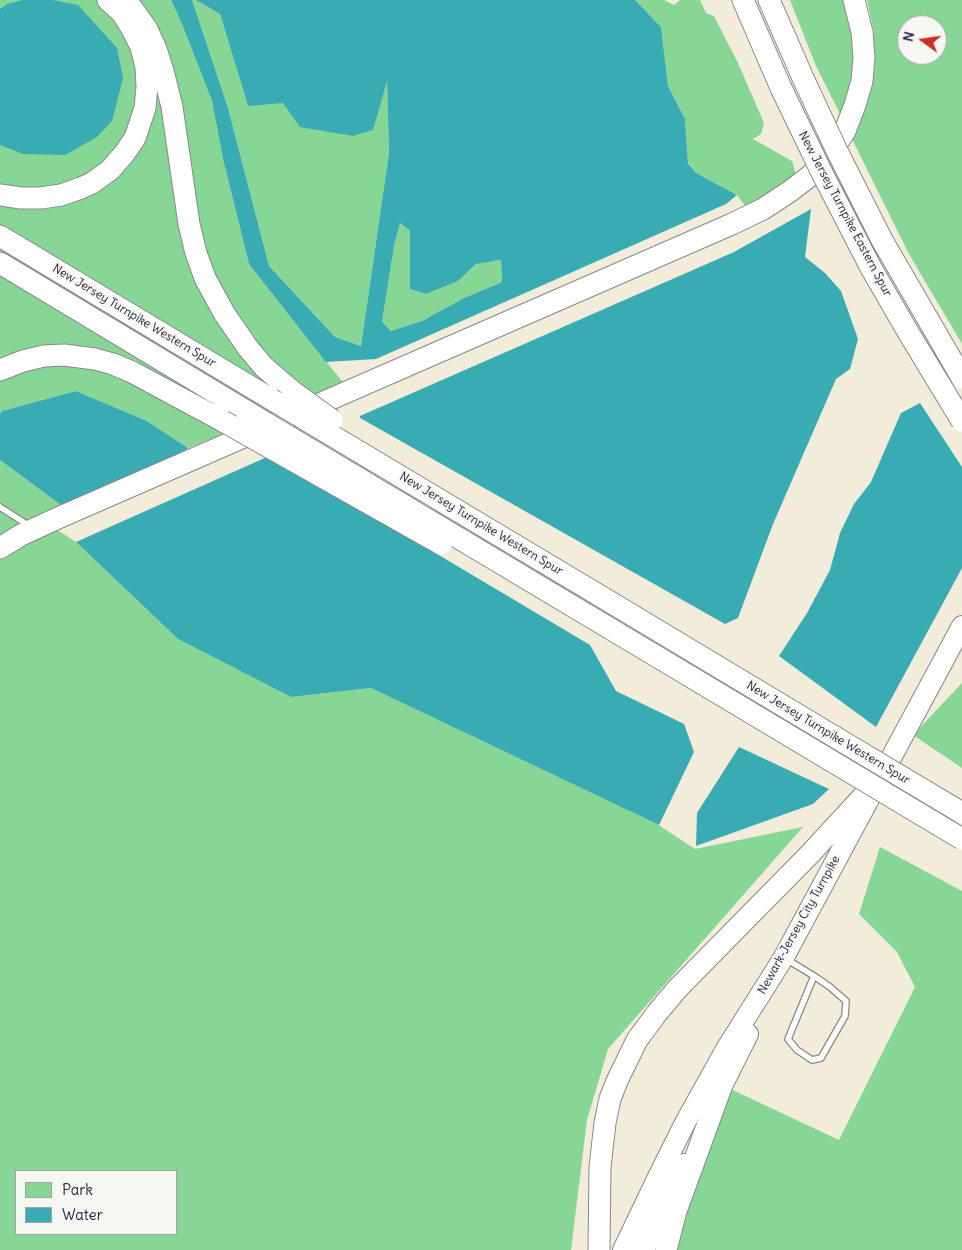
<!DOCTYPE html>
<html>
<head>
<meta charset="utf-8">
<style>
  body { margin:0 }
  #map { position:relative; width:962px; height:1250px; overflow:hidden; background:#f2ecdb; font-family:Delius,sans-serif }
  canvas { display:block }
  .legend { position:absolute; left:15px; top:1170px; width:162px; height:65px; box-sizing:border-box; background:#f6f6f2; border:1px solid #a1a1a9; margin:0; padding:6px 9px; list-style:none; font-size:15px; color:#22223b }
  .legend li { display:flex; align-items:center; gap:10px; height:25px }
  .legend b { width:25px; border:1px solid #a1a1a9 }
  .north { position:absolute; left:897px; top:15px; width:50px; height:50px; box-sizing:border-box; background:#f6f6f2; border:1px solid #a1a1a9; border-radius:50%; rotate:284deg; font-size:14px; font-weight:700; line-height:20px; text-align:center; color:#22223b }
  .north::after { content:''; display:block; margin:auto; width:18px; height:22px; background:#c8321e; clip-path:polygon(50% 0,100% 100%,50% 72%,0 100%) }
</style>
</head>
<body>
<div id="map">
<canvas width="962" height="1250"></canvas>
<ul class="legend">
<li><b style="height:14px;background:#88d695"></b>Park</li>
<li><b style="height:14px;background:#39abb2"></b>Water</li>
</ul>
<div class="north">N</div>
</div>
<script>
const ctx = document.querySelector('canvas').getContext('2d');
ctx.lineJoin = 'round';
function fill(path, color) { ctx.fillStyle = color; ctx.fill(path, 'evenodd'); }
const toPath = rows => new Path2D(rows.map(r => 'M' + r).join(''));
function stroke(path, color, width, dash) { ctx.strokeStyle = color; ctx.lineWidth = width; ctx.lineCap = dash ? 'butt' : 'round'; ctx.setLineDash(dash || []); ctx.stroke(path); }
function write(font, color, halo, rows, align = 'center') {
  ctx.font = font + ' Delius,sans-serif'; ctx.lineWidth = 4.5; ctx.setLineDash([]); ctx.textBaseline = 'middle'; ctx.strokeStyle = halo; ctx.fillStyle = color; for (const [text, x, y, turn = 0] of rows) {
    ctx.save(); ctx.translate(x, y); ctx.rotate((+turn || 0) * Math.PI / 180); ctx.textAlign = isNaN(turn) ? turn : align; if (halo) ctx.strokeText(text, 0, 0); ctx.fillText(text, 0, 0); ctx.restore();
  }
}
fill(toPath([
  [0,0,171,0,182,24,212,101,223,159,249,264,345,385,188,448,147,421,76,391,2,411,0,414],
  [192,0,196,0,220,14,248,106,387,78,389,153,361,346,335,337,269,266,228,108],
  [635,0,664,0,674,5,680,0,700,0,706,13,714,16,738,63,764,123,761,134,753,139,792,161,796,175,782,187,746,207,737,195,696,173,688,162,685,119,668,86,661,27],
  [790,0,848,0,858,57,842,118,816,66],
  [867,0,962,0,962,344,909,254,852,139,866,107,874,32],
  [907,25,937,25,937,55,907,55],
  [400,223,410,231,410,289,426,294,458,281,476,264,501,260,502,282,464,298,422,321,391,331,382,323,394,246],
  [0,460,65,508,47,523,76,542,178,639,291,697,371,688,657,824,695,849,803,827,608,1049,587,1120,571,1250,0,1250],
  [16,1171,176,1171,176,1234,16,1234],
  [962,683,962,768,913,735],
  [880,847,962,891,962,1250,666,1250,722,1085,839,1140,915,987,897,952,859,914]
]), '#88d695');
fill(toPath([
  [23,0,52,0,78,5,117,48,123,78,112,121,97,137,65,155,23,154,0,145,0,9,7,4],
  [171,0,192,0,228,108,269,266,335,337,361,346,389,153,387,81,373,130,353,136,300,127,283,103,248,106,220,14,196,0,635,0,661,27,668,86,685,119,688,163,696,173,737,195,726,204,376,359,326,362,249,264,223,159,212,101,182,24],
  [400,223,410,231,410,289,426,294,458,281,476,264,501,260,502,282,464,298,422,321,391,331,382,322,394,246],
  [811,209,805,257,825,273,841,291,858,339,850,369,836,379,773,524,738,618,725,624,360,418,360,416,734,252],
  [76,391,147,421,188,448,177,456,65,508,0,460,0,414,2,411],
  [920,403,962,467,962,568,876,727,779,656,807,613,830,570,840,533,854,504,871,482,901,413],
  [267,457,311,479,590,645,616,691,684,724,694,752,659,825,371,688,291,697,178,639,76,542],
  [739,747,829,789,813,804,696,846,697,813]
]), '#39abb2');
const service = toPath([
  [0,507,28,525],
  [786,959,814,976,830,987,846,1001,845,1016,821,1058,812,1060,797,1050,788,1039,814,976]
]);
const trunk = toPath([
  [715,1100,748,1034],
  [623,1250,658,1177,686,1121,726,1049,784,957,962,626],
  [644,1250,684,1164]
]);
const motorway = toPath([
  [126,0,147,29,156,49,163,71,172,107,189,224,196,253,205,278,224,313,248,348,264,367,292,391],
  [743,0,781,88],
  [769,0,803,78],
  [0,195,21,198,41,198,61,195,81,188,92,183,110,170,124,154,135,138,145,108,147,87,146,67,141,47,132,29,122,13,108,0],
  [0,236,271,399],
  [0,263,246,411],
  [0,370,23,361,44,356,64,355,95,359,113,364,132,372,223,421],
  [0,548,21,535,58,518,732,224,763,209,789,192,810,176,828,157,845,131,855,105,862,81,864,57,862,32,854,0],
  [597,594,835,737],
  [599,1250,600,1167,605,1123,610,1099,617,1081,637,1040,657,1013,678,988,809,855,881,777],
  [666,1250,676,1211,722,1085]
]);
stroke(service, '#8a878b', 8);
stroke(trunk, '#8a878b', 22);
stroke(motorway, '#8a878b', 23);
stroke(service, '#fff', 5.5);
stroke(trunk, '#fff', 20);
stroke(motorway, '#fff', 21);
const motorwayBridge = toPath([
  [803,78,837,151,882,240,962,378],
  [781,88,822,173,871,268,908,332,962,421],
  [292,391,332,420],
  [271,399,597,594],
  [246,411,962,839],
  [223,421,441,544],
  [835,737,962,813]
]);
stroke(motorwayBridge, '#8a878b', 23, []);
stroke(motorwayBridge, '#fff', 21);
write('12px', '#22223b', '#f6f6f2', [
  ["New Jersey Turnpike Eastern Spur",845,214,62],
  ["New Jersey Turnpike Western Spur",134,316,31],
  ["New Jersey Turnpike Western Spur",481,524,31],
  ["New Jersey Turnpike Western Spur",828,733,31],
  ["Newark-Jersey City Turnpike",799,925,-61]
]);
</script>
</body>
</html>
